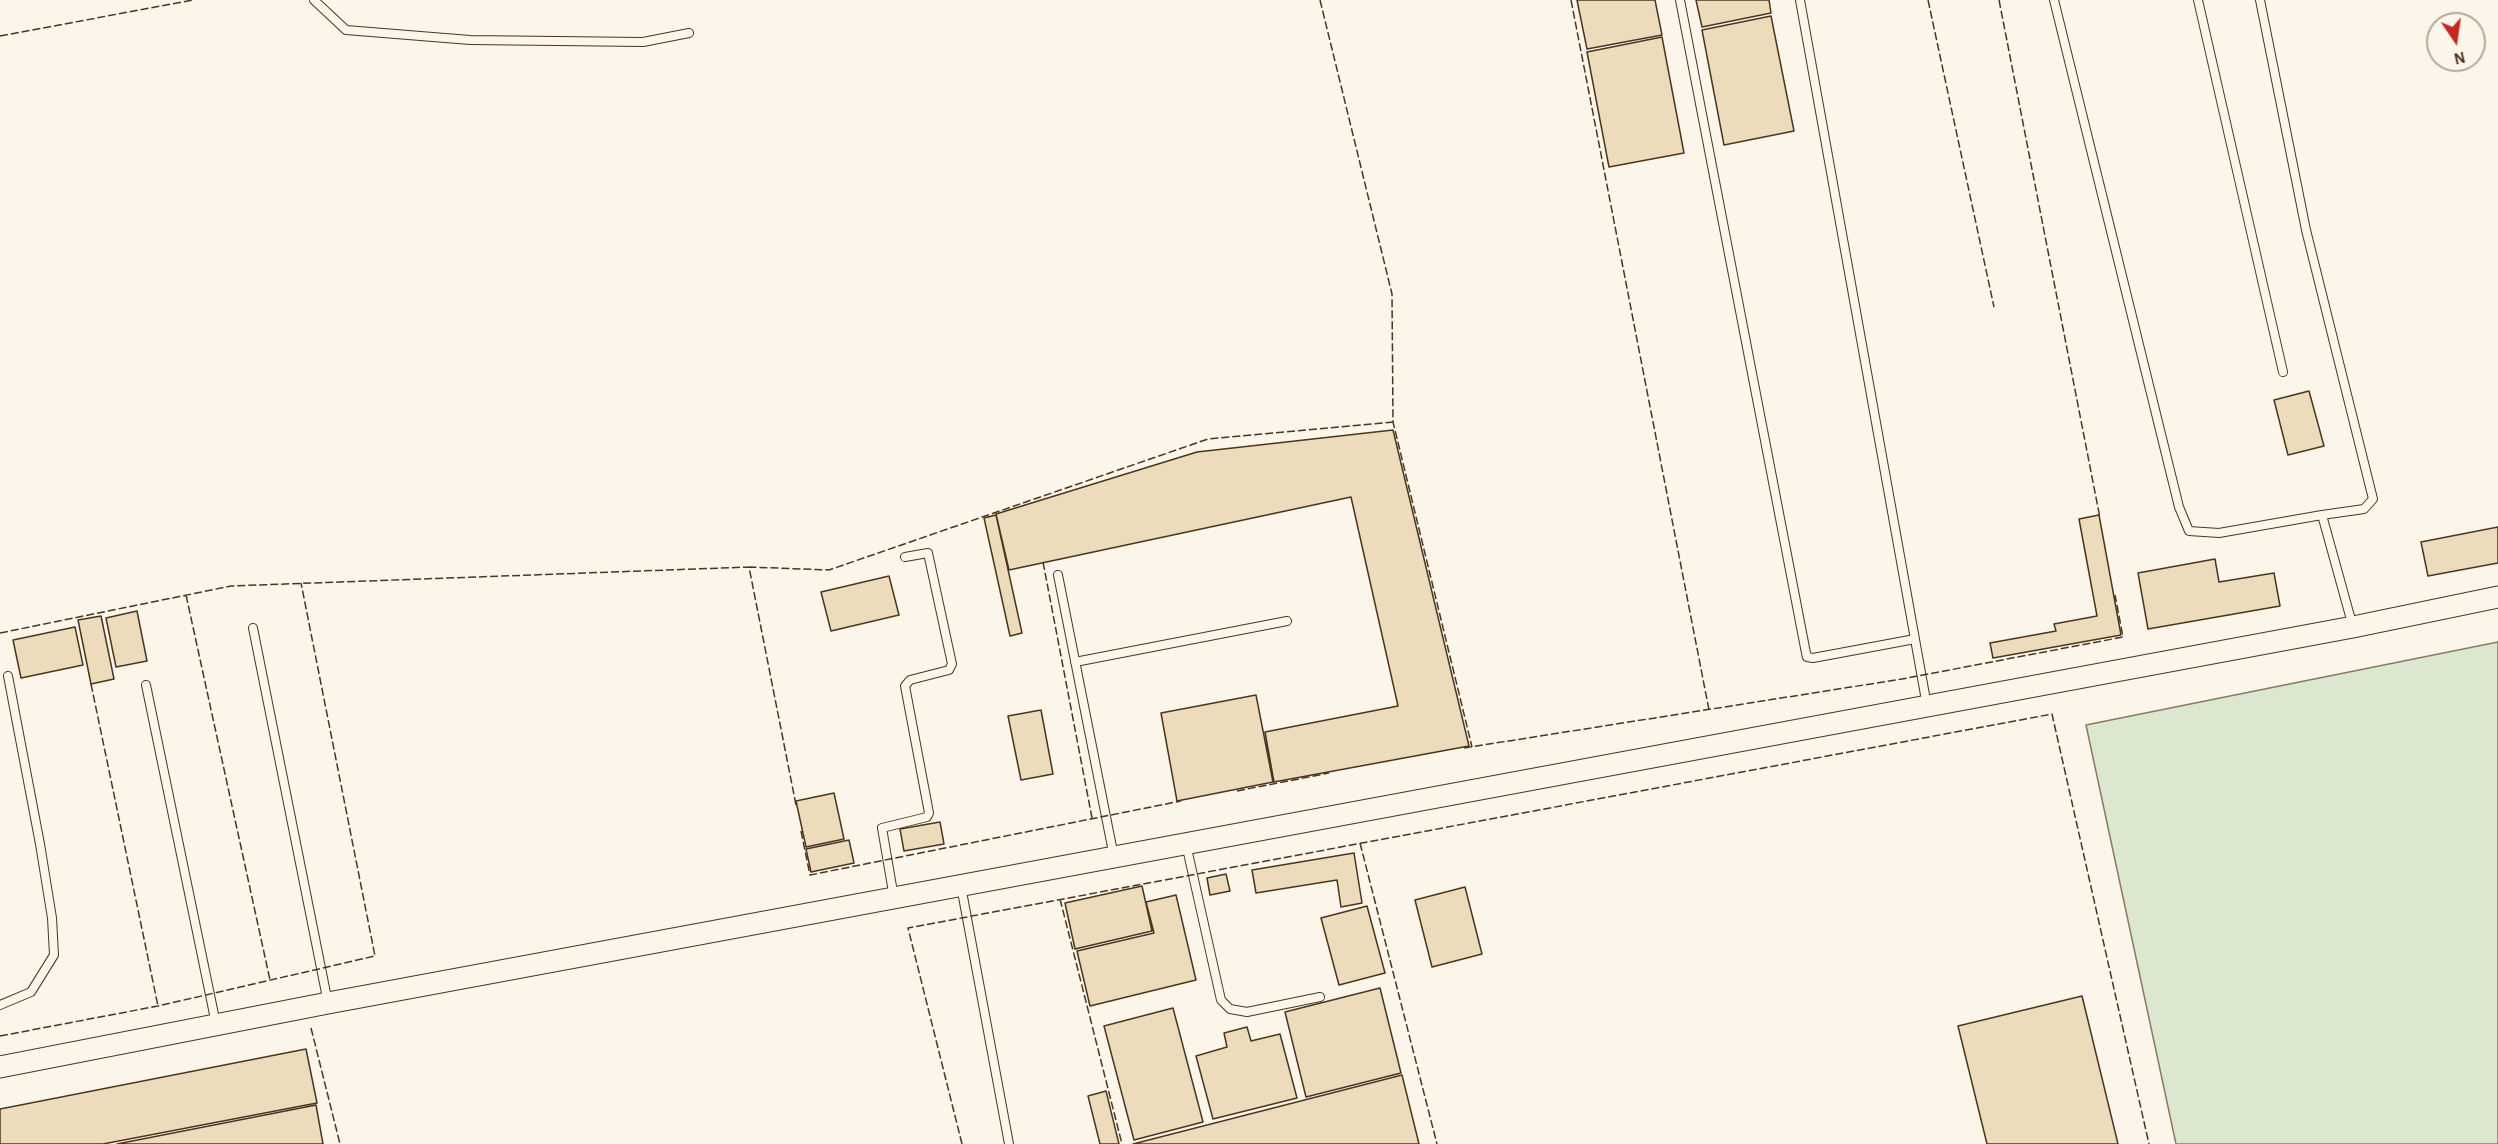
<!DOCTYPE html>
<html>
<head>
<meta charset="utf-8">
<style>
  body { margin:0 }
  #map { position:relative; width:2498px; height:1144px; overflow:hidden; background:#fbf6e9; font-family:"Alegreya Sans",sans-serif }
  canvas { display:block }
  .north { position:absolute; left:2426px; top:12px; width:60px; height:60px; box-sizing:border-box; background:#fbf6e9; border:2px solid #b4a999; border-radius:50%; rotate:167deg; font-size:16px; font-weight:700; line-height:24px; text-align:center; color:#4a3520 }
  .north::after { content:''; display:block; margin:auto; width:21px; height:27px; background:#c62828; clip-path:polygon(50% 0,100% 100%,50% 72%,0 100%) }
</style>
</head>
<body>
<div id="map">
<canvas width="2498" height="1144"></canvas>
<div class="north">N</div>
</div>
<script>
const ctx = document.querySelector('canvas').getContext('2d');
ctx.lineJoin = 'round';
function fill(path, color) { ctx.fillStyle = color; ctx.fill(path, 'evenodd'); }
const toPath = rows => new Path2D(rows.map(r => 'M' + r).join(''));
function stroke(path, color, width, dash) { ctx.strokeStyle = color; ctx.lineWidth = width; ctx.lineCap = dash ? 'butt' : 'round'; ctx.setLineDash(dash || []); ctx.stroke(path); }
const green = toPath([
  [2498,642,2498,1144,2176,1144,2086,725,2498,642]
]);
fill(green, '#dce7d0');
stroke(green, '#887966', 1.5);
const building = toPath([
  [1577,0,1655,0,1662,35,1587,49,1577,0],
  [1696,0,1769,0,1771,13,1702,27,1696,0],
  [1771,16,1794,131,1724,145,1702,30,1771,16],
  [1662,37,1684,153,1609,167,1587,52,1662,37],
  [2309,391,2324,446,2288,455,2274,400,2309,391],
  [1393,430,1469,746,1274,782,1265,732,1398,706,1351,497,1009,570,996,514,1197,452,1393,430],
  [996,515,1022,633,1010,636,984,518,996,515],
  [2099,515,2121,635,1993,658,1990,643,2056,631,2054,624,2097,616,2079,519,2099,515],
  [2498,527,2498,563,2428,576,2421,542,2498,527],
  [2215,559,2219,582,2274,573,2280,606,2148,629,2138,573,2215,559],
  [889,576,899,615,831,631,821,592,889,576],
  [137,611,147,661,116,667,106,618,137,611],
  [101,616,114,679,91,684,78,620,101,616],
  [75,627,83,665,21,678,13,640,75,627],
  [1256,695,1273,782,1177,801,1161,713,1256,695],
  [1041,710,1053,774,1021,780,1008,716,1041,710],
  [834,793,844,839,806,847,796,801,834,793],
  [940,822,944,844,904,851,900,829,940,822],
  [849,840,854,863,811,872,806,849,849,840],
  [1354,853,1362,903,1341,907,1337,880,1256,893,1252,870,1354,853],
  [1226,874,1230,891,1210,895,1207,878,1226,874],
  [1142,886,1152,931,1075,949,1065,903,1142,886],
  [1465,887,1482,954,1432,967,1415,900,1465,887],
  [1176,895,1196,980,1090,1006,1077,951,1154,933,1146,902,1176,895],
  [1367,906,1385,973,1339,985,1321,918,1367,906],
  [1380,988,1401,1073,1306,1097,1285,1012,1380,988],
  [2082,996,2118,1144,1987,1144,1958,1026,2082,996],
  [1173,1008,1203,1122,1134,1140,1104,1026,1173,1008],
  [1247,1027,1251,1041,1280,1034,1297,1098,1213,1119,1196,1056,1227,1047,1224,1033,1247,1027],
  [306,1049,317,1103,103,1144,0,1144,0,1109,306,1049],
  [1402,1075,1419,1144,1133,1144,1402,1075],
  [1106,1091,1119,1144,1100,1144,1088,1096,1106,1091],
  [316,1105,323,1144,117,1144,316,1105]
]);
fill(building, '#ecdcbc');
stroke(building, '#4a3520', 1.5);
const service = toPath([
  [314,0,346,30,470,40,643,42,689,33],
  [1680,0,1806,653,1807,657,1813,658,1915,639],
  [1800,0,1927,706],
  [2054,0,2179,507,2189,531,2219,533,2322,515],
  [2198,0,2283,372],
  [2260,0,2306,230,2373,499,2364,509,2322,515,2353,627],
  [1058,575,1114,857],
  [253,628,328,1003],
  [1075,662,1287,621],
  [146,685,216,1024],
  [1186,844,1221,1000,1230,1009,1247,1012,1320,997],
  [961,886,1009,1144],
  [894,898,882,828,927,817,929,813,905,686,910,680,949,670,952,664,928,553,905,557],
  [0,1005,31,992,54,955,52,918,40,844,8,676]
]);
const tertiary = toPath([
  [0,1067,328,1003,2353,627,2498,597]
]);
stroke(service, '#4a3520', 10);
stroke(tertiary, '#4a3520', 23);
stroke(service, '#fbf6e9', 8);
stroke(tertiary, '#fbf6e9', 21);
stroke(toPath([
  [1320,0,1392,294,1393,422,1472,747],
  [1571,0,1709,710],
  [1928,0,1994,307],
  [1999,0,2100,518],
  [0,36,193,0],
  [1043,562,1092,818],
  [186,595,270,980],
  [0,633,231,586,749,567],
  [91,684,158,1006],
  [1464,748,1902,679,2123,637,2115,595],
  [1237,791,1329,773],
  [796,805,749,567,829,570,1208,439,1393,422],
  [801,831,810,875,1181,801],
  [1360,843,1437,1144],
  [1060,899,1122,1144],
  [311,1028,340,1144],
  [0,1036,158,1006,375,956,301,583],
  [962,1144,908,928,2052,714,2149,1144]
]), '#4a3520', 1.5, [8, 3]);
</script>
</body>
</html>
